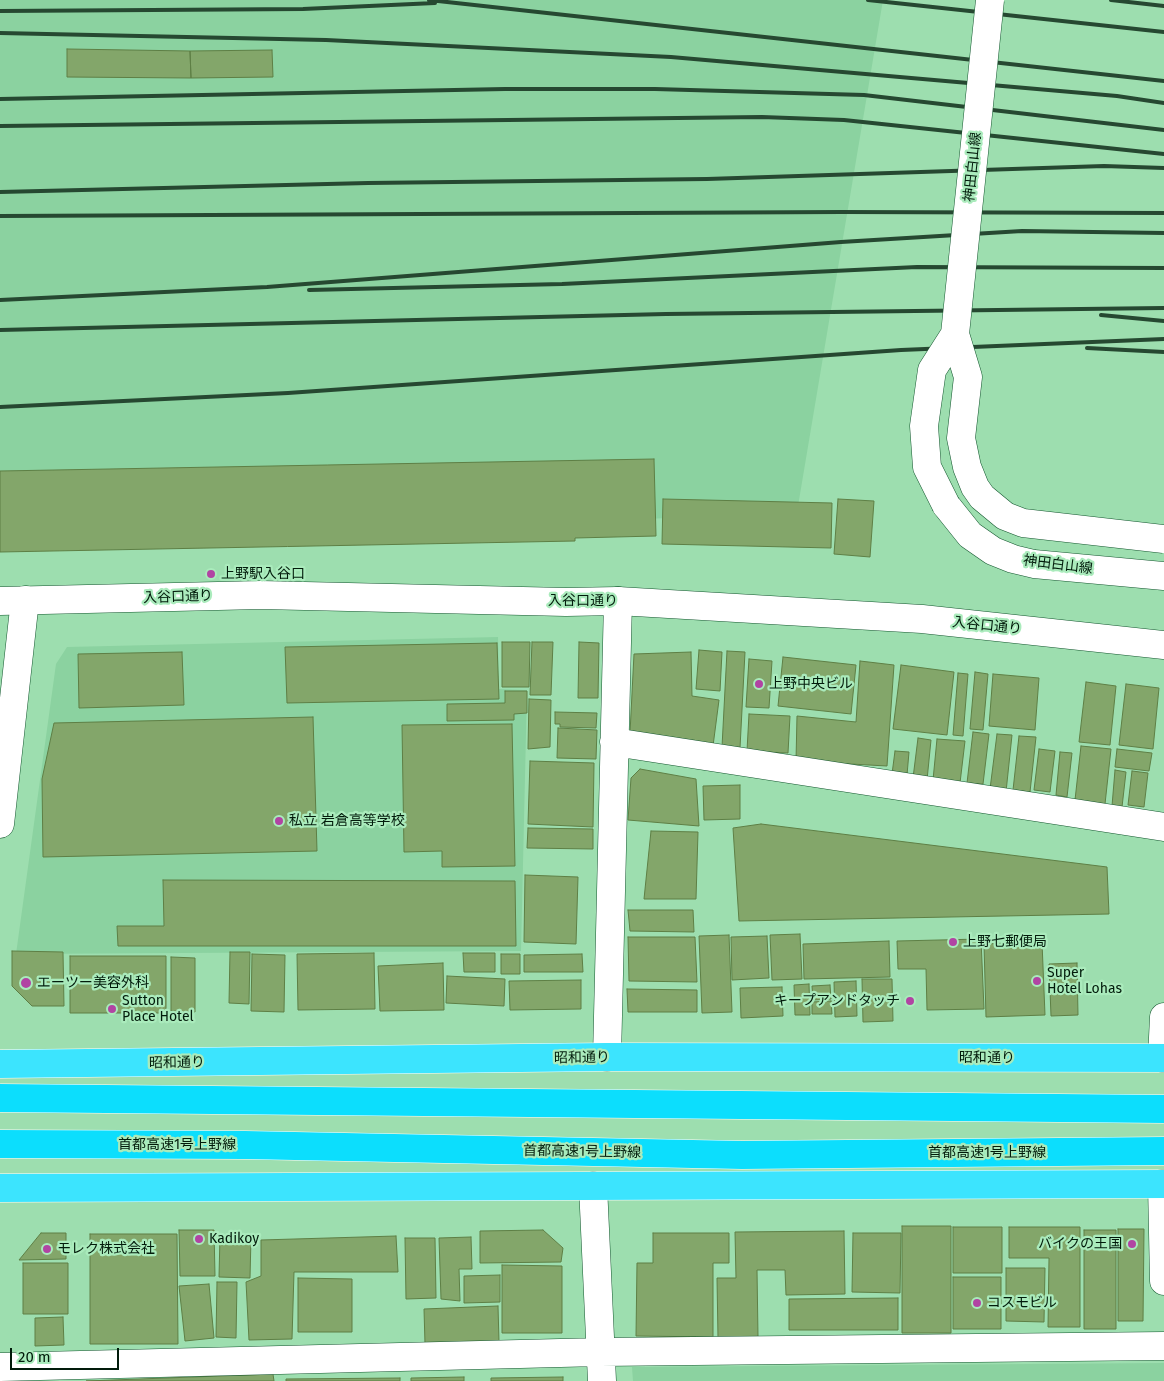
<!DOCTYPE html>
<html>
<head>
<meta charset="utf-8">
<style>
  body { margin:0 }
  #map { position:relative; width:1164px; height:1381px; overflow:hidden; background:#9ddeaf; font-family:"Fira Sans",sans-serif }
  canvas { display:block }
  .scale { position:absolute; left:10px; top:1348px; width:109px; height:22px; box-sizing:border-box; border:2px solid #021b0b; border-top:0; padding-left:6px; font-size:15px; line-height:18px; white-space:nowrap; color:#021b0b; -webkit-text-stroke:4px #aaebbc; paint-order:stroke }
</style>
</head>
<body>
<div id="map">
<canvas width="1164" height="1381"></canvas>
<div class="scale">20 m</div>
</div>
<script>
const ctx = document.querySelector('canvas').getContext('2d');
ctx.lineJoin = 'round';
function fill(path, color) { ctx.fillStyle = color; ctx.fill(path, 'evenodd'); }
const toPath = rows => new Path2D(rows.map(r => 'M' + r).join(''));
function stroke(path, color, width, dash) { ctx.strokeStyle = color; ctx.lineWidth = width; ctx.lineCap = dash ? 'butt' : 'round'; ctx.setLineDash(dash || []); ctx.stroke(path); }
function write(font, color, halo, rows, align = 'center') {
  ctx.font = font + ' "Fira Sans","Noto Sans JP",sans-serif'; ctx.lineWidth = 4.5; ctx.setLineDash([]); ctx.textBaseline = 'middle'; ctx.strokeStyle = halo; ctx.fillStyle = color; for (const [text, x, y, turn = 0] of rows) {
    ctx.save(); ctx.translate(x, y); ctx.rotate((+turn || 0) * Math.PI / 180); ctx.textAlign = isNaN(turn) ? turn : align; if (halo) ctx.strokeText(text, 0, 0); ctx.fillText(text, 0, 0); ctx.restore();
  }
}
fill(toPath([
  [0,0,883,0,797,512,0,549],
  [498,637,499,689,527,690,521,951,16,954,56,664,67,647],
  [1164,1363,1164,1381,633,1381,632,1367]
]), '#8bd2a0');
const building = toPath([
  [67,49,190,51,191,78,67,77,67,49],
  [272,50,273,77,191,78,190,51,272,50],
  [654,459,656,536,575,538,575,541,0,552,0,471,654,459],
  [663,499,832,503,831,548,662,544,663,499],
  [838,499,874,501,870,557,834,554,838,499],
  [502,642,530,642,529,687,502,687,502,642],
  [532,642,553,642,551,695,530,695,532,642],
  [579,642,599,643,598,698,578,698,579,642],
  [497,643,499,699,287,703,285,647,497,643],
  [699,650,722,652,720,691,696,689,699,650],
  [727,651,745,652,740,748,722,747,727,651],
  [182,652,184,705,79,708,78,654,182,652],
  [691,652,692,696,719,700,713,746,630,733,634,654,691,652],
  [783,657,856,665,851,714,778,706,783,657],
  [749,659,772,661,769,708,746,707,749,659],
  [860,661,894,665,887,766,796,761,797,716,856,722,860,661],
  [901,665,954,672,947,735,893,729,901,665],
  [975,672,988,674,983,730,970,729,975,672],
  [958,673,968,674,963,736,953,735,958,673],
  [993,674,1039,678,1035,730,989,726,993,674],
  [1086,682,1116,686,1110,745,1079,742,1086,682],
  [1126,684,1159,688,1153,749,1119,745,1126,684],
  [505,691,527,691,527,713,514,714,514,720,447,721,447,704,505,703,505,691],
  [529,699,551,700,550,747,528,749,529,699],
  [555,712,597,713,596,728,560,727,560,724,555,724,555,712],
  [749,714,790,716,788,753,747,751,749,714],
  [313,717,317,851,43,857,42,779,54,723,313,717],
  [512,724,515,866,442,867,442,851,404,852,402,725,512,724],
  [558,728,597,730,596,759,557,758,558,728],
  [973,732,989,734,983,784,967,783,973,732],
  [997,734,1012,735,1006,792,990,789,997,734],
  [1019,736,1036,737,1030,792,1013,790,1019,736],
  [918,738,931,740,927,780,913,778,918,738],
  [937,739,965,741,960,783,933,780,937,739],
  [1081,746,1111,749,1105,804,1075,800,1081,746],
  [1039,749,1055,751,1050,792,1034,790,1039,749],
  [1117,749,1152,753,1149,771,1115,767,1117,749],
  [895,751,909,752,907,775,892,774,895,751],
  [1060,752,1072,753,1067,797,1056,795,1060,752],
  [530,761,594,763,593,827,528,824,530,761],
  [640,769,696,779,699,826,628,820,631,778,640,769],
  [1115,770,1126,772,1122,807,1112,806,1115,770],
  [1132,771,1148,773,1144,807,1128,805,1132,771],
  [740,785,740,819,704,820,703,786,740,785],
  [761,824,1107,867,1109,914,739,921,733,828,761,824],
  [528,828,593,829,593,849,527,848,528,828],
  [651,831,698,832,696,899,644,899,651,831],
  [525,875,578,877,576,944,524,942,525,875],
  [163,880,515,881,516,946,118,946,117,926,164,926,163,880],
  [628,910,693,910,694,932,630,931,628,910],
  [800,934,802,979,772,980,770,935,800,934],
  [729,935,732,1012,702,1013,699,936,729,935],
  [767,936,769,978,732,980,731,937,767,936],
  [628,937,695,937,697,982,629,981,628,937],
  [981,939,984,1009,927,1010,926,969,898,969,897,941,981,939],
  [889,941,890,977,804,979,803,944,889,941],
  [1042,942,1045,1015,986,1017,984,944,1042,942],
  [12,951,63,952,64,1006,32,1006,12,986,12,951],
  [230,952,250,952,249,1004,229,1003,230,952],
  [374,953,375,1009,298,1010,297,954,374,953],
  [463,953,495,953,495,972,464,972,463,953],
  [252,954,285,955,284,1012,251,1011,252,954],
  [501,954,520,954,520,974,501,974,501,954],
  [582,954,583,972,524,972,524,955,582,954],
  [70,956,166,956,166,1013,70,1013,70,956],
  [171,957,195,958,195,1012,171,1011,171,957],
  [443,963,444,1010,380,1011,378,966,443,963],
  [1077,963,1078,1015,1051,1016,1049,964,1077,963],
  [447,976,505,979,504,1006,446,1003,447,976],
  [862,979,892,979,893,1021,863,1022,862,979],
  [581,980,581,1009,510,1010,509,981,581,980],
  [856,981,857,1016,835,1017,834,982,856,981],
  [809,984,810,1015,795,1015,794,985,809,984],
  [830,985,831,999,813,1000,812,986,830,985],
  [782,987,783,1016,741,1018,740,988,782,987],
  [627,989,697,990,697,1012,628,1012,627,989],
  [831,1001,832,1014,812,1014,812,1002,831,1001],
  [902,1226,951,1226,951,1333,902,1333,902,1226],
  [953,1227,1002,1227,1002,1273,953,1273,953,1227],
  [1009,1227,1080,1227,1080,1327,1048,1327,1049,1258,1009,1258,1009,1227],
  [1118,1229,1144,1229,1143,1321,1118,1321,1118,1229],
  [179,1230,214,1230,215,1276,180,1276,179,1230],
  [543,1230,563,1248,561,1262,480,1263,480,1231,543,1230],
  [1084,1230,1116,1230,1116,1329,1084,1329,1084,1230],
  [844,1231,845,1294,786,1295,785,1270,757,1270,758,1337,718,1338,717,1278,736,1278,735,1232,844,1231],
  [41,1233,66,1233,66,1259,19,1260,41,1233],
  [653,1233,729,1233,729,1263,713,1263,713,1337,636,1336,637,1263,653,1263,653,1233],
  [853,1233,901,1233,900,1293,852,1292,853,1233],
  [90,1234,177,1234,178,1344,90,1344,90,1234],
  [220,1236,251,1237,250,1278,219,1277,220,1236],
  [396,1236,398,1272,294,1272,292,1339,249,1340,246,1282,261,1276,261,1240,396,1236],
  [471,1237,472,1269,459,1269,460,1301,441,1299,439,1238,471,1237],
  [405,1238,435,1238,436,1298,406,1299,405,1238],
  [23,1263,68,1263,68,1314,23,1314,23,1263],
  [502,1265,562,1266,562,1333,502,1333,502,1265],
  [1006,1268,1045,1268,1044,1322,1006,1321,1006,1268],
  [500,1275,500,1302,464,1303,464,1276,500,1275],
  [953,1277,1001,1277,1001,1329,953,1329,953,1277],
  [298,1278,352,1279,352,1332,298,1332,298,1278],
  [217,1282,237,1282,236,1338,216,1337,217,1282],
  [209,1284,214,1338,185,1341,179,1286,209,1284],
  [898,1298,898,1330,789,1330,789,1299,898,1298],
  [498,1306,499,1342,425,1344,424,1309,498,1306],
  [63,1317,64,1345,35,1346,35,1318,63,1317],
  [273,1374,274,1381,86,1381,273,1374],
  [464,1377,464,1381,411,1381,411,1378,464,1377],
  [563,1377,563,1381,491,1381,491,1378,563,1377],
  [400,1378,400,1381,286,1381,286,1379,400,1378]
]);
fill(building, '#83a66a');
stroke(building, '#5e7f45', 1);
const minor = toPath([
  [614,742,1164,827],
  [0,824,25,600],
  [607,1057,618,601],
  [1162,1058,1164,1017],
  [1162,1184,1164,1281],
  [593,1186,602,1381],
  [0,1367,600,1352,1164,1346]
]);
const tertiary = toPath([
  [0,601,261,595,566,602,618,601,922,619,1164,645]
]);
const secondary = toPath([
  [946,505,970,535,993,551,1013,559,1034,564,1164,576]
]);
const trunk = toPath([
  [0,1064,607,1057,1164,1058],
  [0,1188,1164,1184]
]);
const motorway = toPath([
  [0,1144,245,1145,742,1155,1164,1151]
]);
stroke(minor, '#14572f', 29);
stroke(tertiary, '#14572f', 29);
stroke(secondary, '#14572f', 29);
stroke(trunk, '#fff', 29);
stroke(motorway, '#fff', 29);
stroke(minor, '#fff', 28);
stroke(tertiary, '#fff', 28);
stroke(secondary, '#fff', 28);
stroke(trunk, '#3ce4fe', 28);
stroke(motorway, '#0cdefd', 28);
stroke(toPath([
  [429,0,1164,81],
  [868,0,1164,32],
  [1111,0,1164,6],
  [0,11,303,9,435,3],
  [0,33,326,40,671,57,1117,96,1164,103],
  [0,99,505,89,655,89,864,95,1164,130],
  [0,126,762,117,844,120,1164,154],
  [0,192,368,183,707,179,1104,166,1164,168],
  [0,216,842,212,1164,213],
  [309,290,562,284,917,267,1164,268],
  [0,300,267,287,841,242,1022,231,1164,233],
  [1101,315,1164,321],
  [0,330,666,314,1164,308],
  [1087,348,1164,352],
  [0,407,288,393,901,350,1164,339]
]), '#264831', 4);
const secondaryBridge = toPath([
  [990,0,955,334,968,377,961,438,967,467,975,487,982,497,1005,516,1023,523,1164,539],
  [946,505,927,467,924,426,932,370,955,334]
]);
const motorwayBridge = toPath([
  [0,1098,1164,1109]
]);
stroke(secondaryBridge, '#14572f', 29, []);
stroke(motorwayBridge, '#fff', 29, []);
stroke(secondaryBridge, '#fff', 28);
stroke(motorwayBridge, '#0cdefd', 28);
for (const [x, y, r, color] of [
  [211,574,5,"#b144a3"],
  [759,684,5,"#b144a3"],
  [279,821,5,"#b144a3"],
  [953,942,5,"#b144a3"],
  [1037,981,5,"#b144a3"],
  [26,983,6,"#b144a3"],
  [910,1001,5,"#b144a3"],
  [112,1009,5,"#b144a3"],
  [199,1239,5,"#b144a3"],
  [1132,1244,5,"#b144a3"],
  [47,1249,5,"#b144a3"],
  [977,1303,5,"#b144a3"]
]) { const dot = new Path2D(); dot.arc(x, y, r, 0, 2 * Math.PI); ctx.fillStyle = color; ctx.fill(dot); stroke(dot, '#aaebbc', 2); }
write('14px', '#021b0b', '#aaebbc', [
  ["神田白山線",973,167,-84],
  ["神田白山線",1058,565,7],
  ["入谷口通り",178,597,-2],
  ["入谷口通り",583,601],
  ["入谷口通り",987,626,6],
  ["昭和通り",582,1058,-1],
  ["昭和通り",987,1058],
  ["昭和通り",177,1063,-1],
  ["首都高速1号上野線",177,1145],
  ["首都高速1号上野線",582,1152,1],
  ["首都高速1号上野線",987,1153]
]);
write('14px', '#021b0b', '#aaebbc', [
  ["上野駅入谷口",221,574],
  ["上野中央ビル",769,684],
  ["私立 岩倉高等学校",289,821],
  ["上野七郵便局",963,942],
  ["Super",1047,973],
  ["Hotel Lohas",1047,989],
  ["エーツー美容外科",37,983],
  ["Sutton",122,1001],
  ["Place Hotel",122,1017],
  ["キープアンドタッチ",900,1001,"right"],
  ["Kadikoy",209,1239],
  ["バイクの王国",1122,1244,"right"],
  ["モレク株式会社",57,1249],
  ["コスモビル",987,1303]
], 'left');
</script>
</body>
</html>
